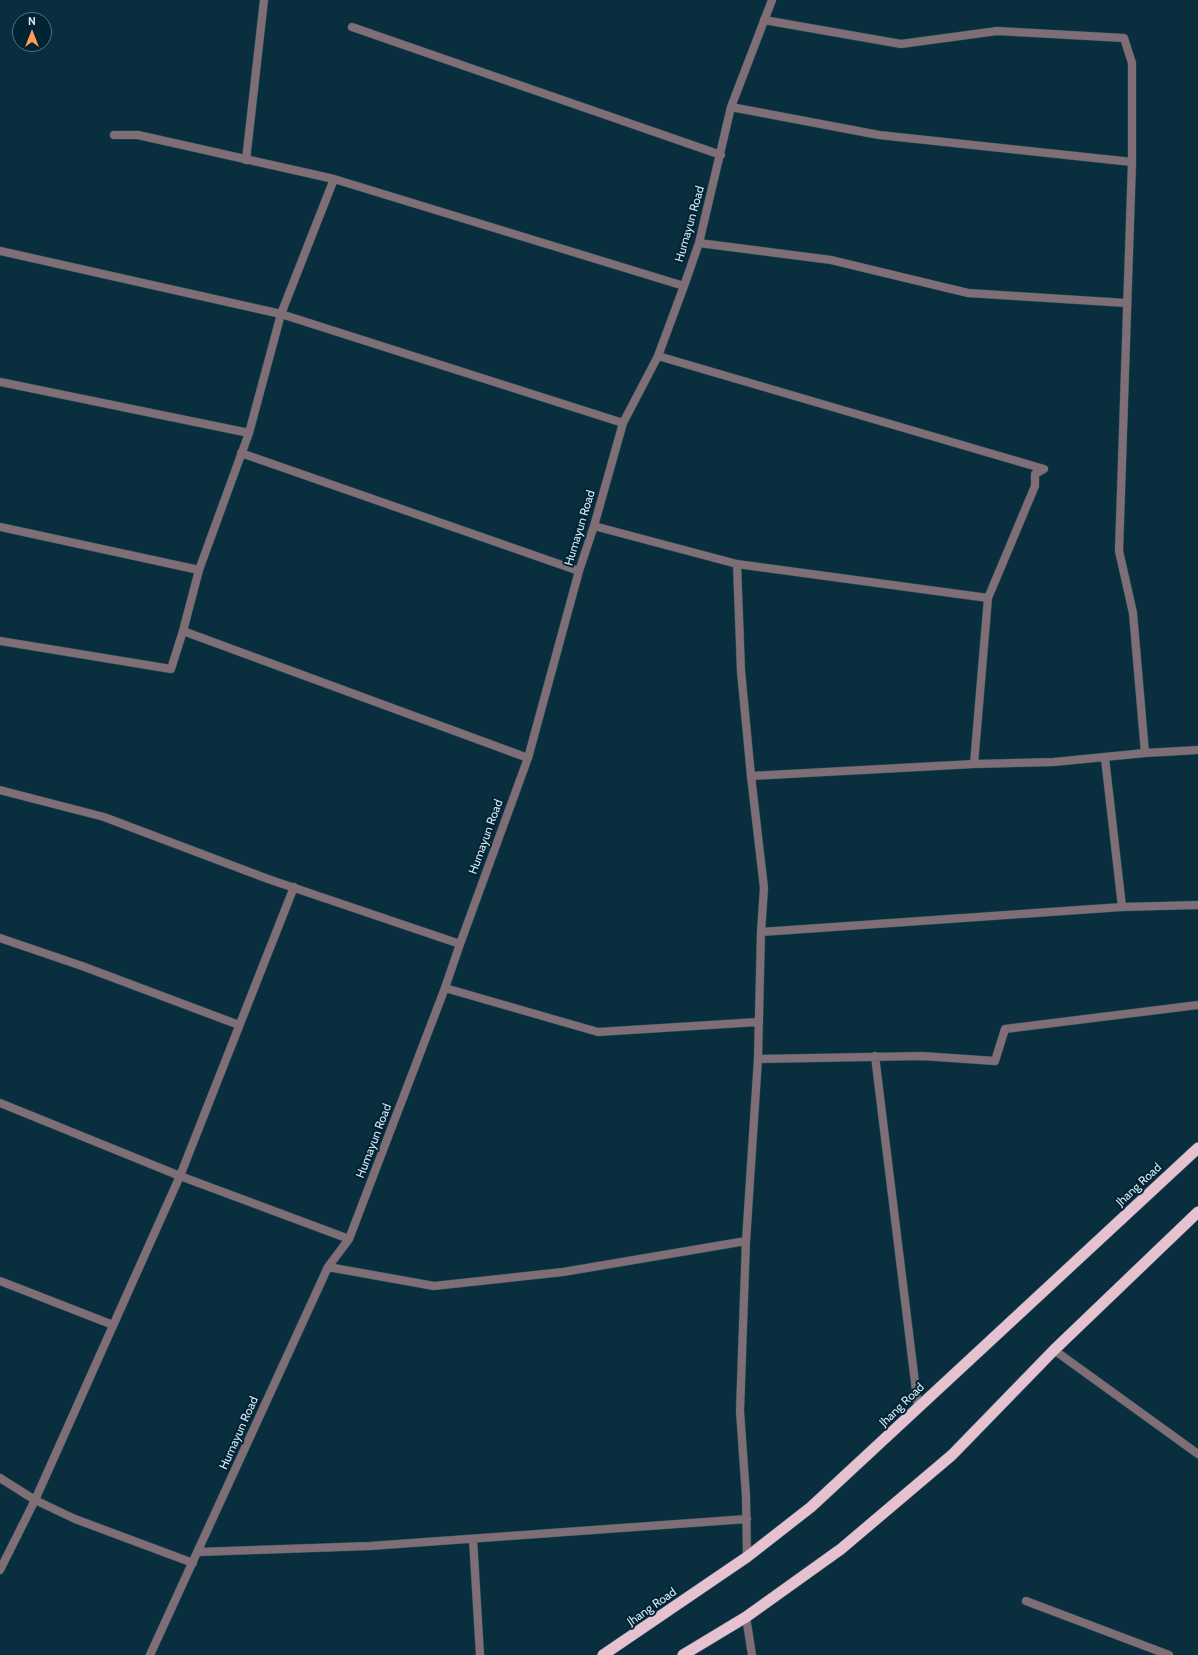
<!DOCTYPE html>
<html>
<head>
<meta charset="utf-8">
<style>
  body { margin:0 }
  #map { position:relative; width:1198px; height:1655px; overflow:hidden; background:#092e3e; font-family:Cabin,sans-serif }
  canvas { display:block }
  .north { position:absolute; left:12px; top:12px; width:40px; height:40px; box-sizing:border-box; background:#002434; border:1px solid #567381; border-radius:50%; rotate:0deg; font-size:11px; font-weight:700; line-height:16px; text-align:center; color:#d7eaf5 }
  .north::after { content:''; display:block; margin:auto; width:14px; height:18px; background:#fe9b59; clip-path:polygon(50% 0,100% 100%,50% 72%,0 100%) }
</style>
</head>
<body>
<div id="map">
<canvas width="1198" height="1655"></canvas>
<div class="north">N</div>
</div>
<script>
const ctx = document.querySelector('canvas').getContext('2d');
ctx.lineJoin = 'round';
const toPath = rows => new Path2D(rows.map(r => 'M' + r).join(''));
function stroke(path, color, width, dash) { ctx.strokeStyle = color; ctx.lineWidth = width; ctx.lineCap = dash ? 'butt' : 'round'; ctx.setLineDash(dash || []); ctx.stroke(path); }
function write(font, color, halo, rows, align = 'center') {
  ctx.font = font + ' Cabin,sans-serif'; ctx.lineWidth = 4; ctx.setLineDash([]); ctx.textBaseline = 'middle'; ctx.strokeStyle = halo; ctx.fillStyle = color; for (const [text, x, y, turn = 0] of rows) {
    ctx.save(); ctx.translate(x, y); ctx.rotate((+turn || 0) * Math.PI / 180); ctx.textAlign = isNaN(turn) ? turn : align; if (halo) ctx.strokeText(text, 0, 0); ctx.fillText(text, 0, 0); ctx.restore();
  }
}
const minor = toPath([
  [764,20,901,44,997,31,1124,38,1132,63,1132,162,1119,551,1133,613,1145,753],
  [352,27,721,155],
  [731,107,879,135,1132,162],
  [114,135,138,135,334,179,684,286],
  [246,160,264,0],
  [699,243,831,260,968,293,1126,303],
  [0,251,281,314,623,423],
  [658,356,1044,469,1035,474,1035,486,988,598,974,764],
  [0,382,249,433],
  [241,453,579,571],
  [594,526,737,564,988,598],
  [0,527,199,570],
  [737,564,741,671,751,776,764,888,761,932,758,1059,746,1241,740,1411,746,1496,747,1557],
  [183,631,528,758],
  [0,641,171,669,183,631,199,570,249,433,281,314,334,179],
  [1105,758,1122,907],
  [751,776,974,764,1054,762,1145,753,1198,750],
  [0,790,104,817,268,879,460,944],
  [761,932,1122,907,1198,905],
  [0,938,82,966,239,1025],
  [445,988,598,1032,758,1022],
  [875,1056,918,1407],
  [758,1059,922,1056,995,1061,1005,1029,1198,1005],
  [0,1103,180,1176,349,1239],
  [328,1267,434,1286,563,1272,746,1241],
  [0,1281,113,1325],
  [1054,1350,1198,1454],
  [0,1478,35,1500,75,1519,193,1563],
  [473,1539,480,1655],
  [198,1552,370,1546,747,1519],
  [0,1570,35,1500,180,1176,294,887],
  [1026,1601,1169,1655],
  [746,1617,752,1655],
  [150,1655,328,1267,349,1239,445,988,460,944,528,758,579,571,594,526,623,423,658,356,684,286,699,243,731,107,772,0]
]);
const trunk = toPath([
  [603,1655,747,1557,811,1507,1198,1148],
  [683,1655,746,1617,841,1549,952,1455,1054,1350,1198,1212]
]);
stroke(minor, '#2a4c5b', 9);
stroke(trunk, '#2a4c5b', 12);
stroke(minor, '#7f6e75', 8);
stroke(trunk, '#e6c1d0', 11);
write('12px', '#d7eaf5', '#002434', [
  ["Humayun Road",690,224,-74],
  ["Humayun Road",580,528,-73],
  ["Humayun Road",486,837,-70],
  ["Humayun Road",374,1141,-69],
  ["Jhang Road",1139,1185,-43],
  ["Jhang Road",902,1405,-44],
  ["Humayun Road",239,1433,-66],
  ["Jhang Road",652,1607,-35]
]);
</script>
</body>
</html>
